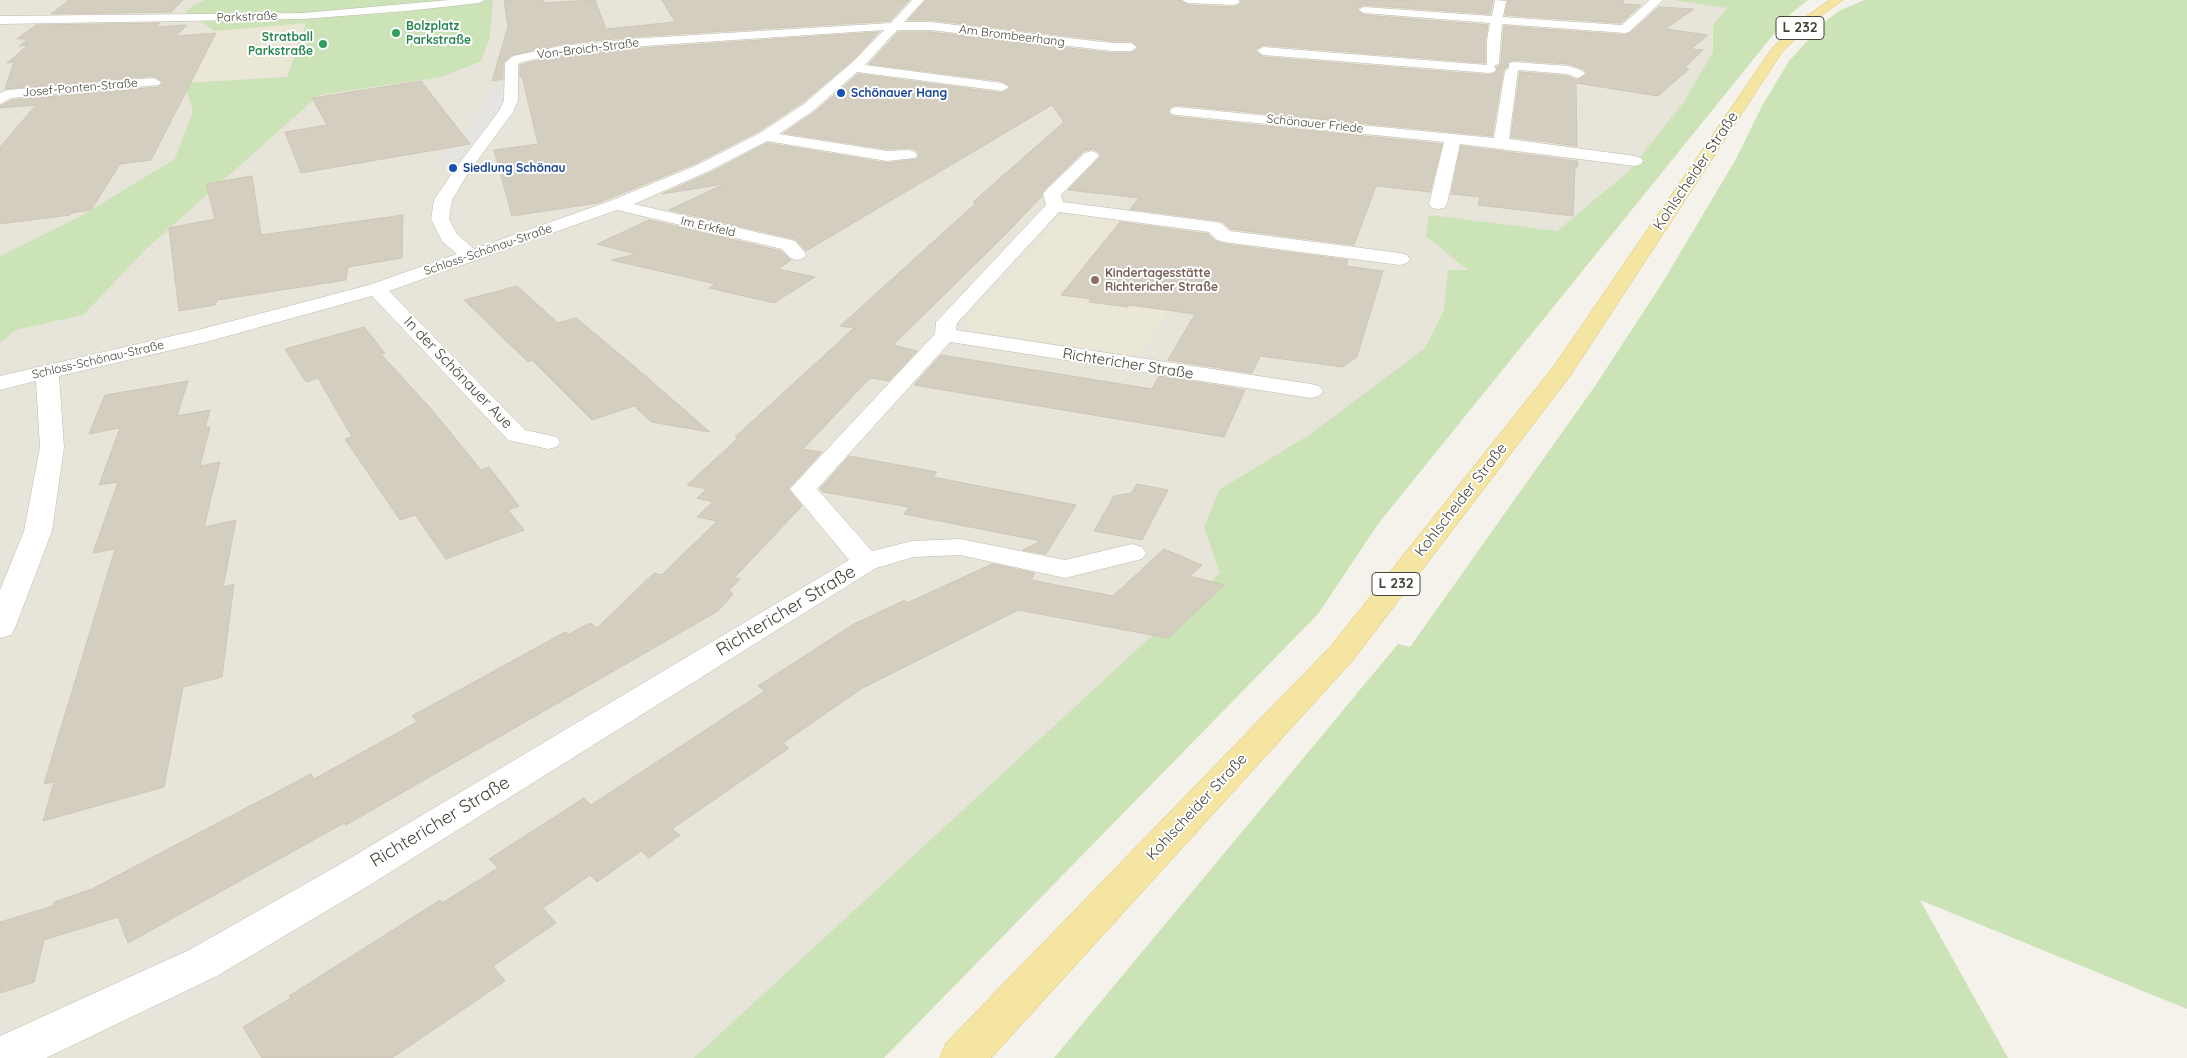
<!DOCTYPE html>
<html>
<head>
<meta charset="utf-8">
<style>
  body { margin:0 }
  canvas { display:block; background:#f4f2ea }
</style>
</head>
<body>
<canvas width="2187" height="1058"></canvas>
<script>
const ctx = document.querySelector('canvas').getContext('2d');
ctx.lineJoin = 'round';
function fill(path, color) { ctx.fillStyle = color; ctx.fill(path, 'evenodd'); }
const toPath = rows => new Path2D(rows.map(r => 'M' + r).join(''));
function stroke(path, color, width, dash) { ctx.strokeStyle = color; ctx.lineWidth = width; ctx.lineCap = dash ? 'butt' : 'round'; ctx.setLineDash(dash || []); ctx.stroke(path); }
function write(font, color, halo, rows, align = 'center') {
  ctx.font = font + ' Quicksand,sans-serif'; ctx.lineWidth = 4; ctx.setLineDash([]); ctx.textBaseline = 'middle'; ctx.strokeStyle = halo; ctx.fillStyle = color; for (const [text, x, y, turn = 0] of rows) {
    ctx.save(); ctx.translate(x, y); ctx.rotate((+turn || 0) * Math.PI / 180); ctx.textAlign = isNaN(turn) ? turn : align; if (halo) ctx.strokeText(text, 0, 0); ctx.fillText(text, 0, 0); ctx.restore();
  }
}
fill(toPath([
  [0,0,1808,0,1790,14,838,1058,0,1058]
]), '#e7e4d9');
fill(toPath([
  [307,23,287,78,184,83,215,31],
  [1069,214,1208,231,1214,238,1139,357,970,330,965,322,1060,217]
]), '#ebe7d6');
fill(toPath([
  [204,0,493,0,490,37,481,61,441,77,319,95,146,249,83,315,15,330,0,343,0,256,81,216,175,159,193,111,184,83,287,77,306,23,215,31,185,11],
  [1674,0,1808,0,1790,14,1378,524,1318,614,884,1058,694,1058,1220,573,1204,527,1219,490,1309,435,1425,348,1444,310,1448,270,1468,270,1426,236,1429,215,1557,231,1628,172,1684,102,1713,52,1713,25,1727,8],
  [1864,0,2187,0,2187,1009,1920,900,2008,1058,1054,1058,1398,644,1410,647,1595,386,1661,285,1736,159,1762,106,1789,61,1826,21,1839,11]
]), '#cce3b7');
fill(toPath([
  [503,85,504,103,457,165,435,165,483,108,485,94,482,92]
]), '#e6e4e1');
const building = toPath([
  [69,0,183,0,171,12,51,14,69,0],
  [504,0,543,0,544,3,595,0,606,29,675,22,662,0,909,0,890,21,644,36,561,44,512,55,503,63,503,79,492,81,508,27,504,0],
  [926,0,1180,0,1188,5,1234,7,1241,4,1241,0,1493,0,1490,14,1364,5,1356,9,1364,15,1488,25,1485,40,1485,63,1263,45,1255,50,1263,57,1489,75,1496,73,1497,67,1501,63,1504,26,1625,35,1630,33,1659,7,1694,9,1665,29,1708,35,1691,49,1703,50,1684,68,1689,69,1658,96,1576,83,1577,146,1511,137,1520,72,1567,76,1577,80,1587,74,1584,69,1569,64,1514,60,1508,62,1507,67,1503,71,1492,136,1177,105,1170,107,1168,112,1172,116,1177,117,1442,144,1430,192,1376,186,1354,245,1231,229,1221,221,1130,209,1139,198,1068,190,1101,156,1098,151,1092,149,1084,151,1045,189,1042,196,1006,234,893,345,917,351,889,381,870,378,803,449,822,452,788,489,802,506,734,578,740,579,729,590,733,594,718,611,346,825,344,823,128,943,118,917,44,940,34,982,0,993,0,922,53,906,54,902,92,889,311,774,314,779,417,722,412,716,565,632,569,634,590,623,597,628,654,573,662,575,717,521,697,517,713,502,697,498,707,489,687,485,738,438,735,437,854,328,840,326,975,204,973,202,1064,122,1052,105,806,251,795,239,669,210,724,184,662,194,710,173,767,143,887,163,917,159,919,154,916,150,910,148,887,149,784,133,815,112,858,74,1002,93,1011,88,1002,81,869,64,898,32,930,32,1112,53,1131,53,1139,48,1131,41,1112,41,930,20,908,20,926,0],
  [1508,0,1623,0,1624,4,1641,5,1621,23,1505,15,1508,0],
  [160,23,156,27,187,25,176,36,216,33,151,160,120,164,91,210,71,213,70,215,0,224,0,147,36,105,0,108,0,106,12,100,159,87,163,82,154,76,5,89,14,62,7,63,28,45,19,46,28,39,17,39,36,25,160,23],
  [879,32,854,59,803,102,759,131,696,163,598,203,512,216,494,150,538,144,522,76,520,77,520,65,523,64,561,56,644,48,879,32],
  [421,81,470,144,301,173,285,132,327,125,312,98,421,81],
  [1461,146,1577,161,1578,167,1575,167,1573,216,1478,205,1480,197,1451,194,1461,146],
  [252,176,261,235,403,215,402,258,348,267,346,280,217,300,215,305,179,311,169,228,215,219,206,184,252,176],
  [649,220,781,251,791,260,778,269,815,277,774,303,709,288,716,284,611,260,636,254,597,244,649,220],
  [1120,222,1208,234,1216,241,1224,244,1348,260,1346,266,1383,271,1357,357,1343,367,1260,356,1252,373,1168,360,1195,314,1129,305,1128,307,1089,302,1091,299,1061,295,1120,222],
  [517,286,558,323,576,318,635,367,710,432,651,422,634,406,592,420,532,360,528,362,464,300,517,286],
  [364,327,385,353,381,354,433,411,481,470,489,467,519,506,508,510,524,530,446,559,415,515,400,520,345,439,352,437,318,378,306,382,285,349,364,327],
  [941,355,1152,389,1159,376,1245,390,1224,437,914,385,941,355],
  [188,381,177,416,210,410,205,428,210,427,200,466,220,462,204,527,236,520,223,587,234,584,222,677,183,687,164,787,43,821,54,782,44,784,115,549,93,553,118,482,99,485,120,428,89,434,105,395,188,381],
  [849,456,937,472,933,477,1076,505,1046,554,1023,550,1041,541,904,514,909,507,823,492,820,489,849,456],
  [1137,484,1168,490,1142,540,1094,531,1114,496,1131,493,1137,484],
  [1164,549,1202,565,1190,576,1224,585,1168,638,1018,610,861,689,783,743,789,748,672,829,680,835,649,858,641,851,597,882,590,875,543,908,556,923,493,966,505,981,392,1058,262,1058,243,1027,291,998,289,996,440,900,442,903,498,868,489,859,584,798,591,805,765,691,758,686,854,624,905,600,907,603,992,564,1035,573,1031,580,1113,596,1164,549]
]);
fill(building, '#d4cec1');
stroke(building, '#cec7b5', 1);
const minor = toPath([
  [449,0,485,0,479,3,407,11,303,19,0,24,0,16,303,13,449,0],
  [912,0,924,0,904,22,930,22,1112,43,1131,43,1137,47,1131,51,1112,51,930,30,897,30,865,65,1002,83,1009,87,1002,91,857,72,814,110,779,134,887,151,909,150,915,152,917,155,915,158,887,161,767,141,709,171,634,204,795,241,806,254,804,258,797,260,790,258,782,249,617,210,389,291,525,430,557,437,560,442,557,447,548,449,508,440,372,296,206,342,59,376,64,447,52,531,15,628,11,635,0,638,0,590,24,531,40,447,36,381,0,390,0,376,194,331,369,285,457,254,442,241,431,219,434,200,455,169,499,111,504,100,505,63,513,56,561,46,644,38,891,23,912,0],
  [884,30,855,60,804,104,760,133,697,165,610,201,474,249,457,234,449,219,452,200,468,173,513,112,518,100,518,64,522,62,561,54,644,46,884,30],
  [1182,0,1238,0,1240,2,1234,5,1188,3,1182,0],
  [1495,0,1506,1,1503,17,1622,25,1650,0,1663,0,1629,32,1625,33,1502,24,1499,63,1494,66,1496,69,1494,72,1489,73,1263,55,1257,51,1263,47,1487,65,1487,40,1490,23,1364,13,1358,10,1364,7,1492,16,1495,0],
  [1514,62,1569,66,1583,71,1585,74,1578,78,1567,74,1518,70,1509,139,1635,156,1641,158,1643,161,1641,164,1635,166,1460,144,1447,204,1444,208,1438,209,1432,208,1429,204,1444,142,1177,115,1172,114,1170,111,1172,108,1177,107,1494,138,1505,71,1509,68,1509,63,1514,62],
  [154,78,161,82,159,85,11,98,0,104,0,93,7,90,154,78],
  [1091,151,1097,153,1099,156,1061,195,1063,202,1215,222,1221,223,1230,231,1400,253,1407,255,1410,259,1407,263,1400,265,1224,242,1217,240,1209,232,1059,212,957,323,956,330,1311,384,1319,386,1323,391,1319,396,1311,398,950,342,817,489,872,551,912,541,960,539,1065,560,1132,544,1142,547,1146,553,1142,559,1065,578,960,555,914,557,876,568,365,888,217,976,46,1058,0,1058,0,1036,189,950,337,866,849,560,790,489,935,334,936,322,940,318,1046,205,1043,194,1046,190,1085,153,1091,151]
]);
const major = toPath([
  [1830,0,1843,0,1816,19,1782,52,1570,376,1353,660,991,1058,940,1058,946,1043,1331,646,1554,366,1773,47,1808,15,1830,0]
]);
stroke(minor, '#bebaae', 1);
stroke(major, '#d8c373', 1);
fill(minor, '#fff');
fill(major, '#f4e5a2');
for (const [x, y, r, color] of [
  [396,33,5,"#2e9e5b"],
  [323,44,5,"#2e9e5b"],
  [841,93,5,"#1a4fb4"],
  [453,168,5,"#1a4fb4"],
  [1095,280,5,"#8d6e63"]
]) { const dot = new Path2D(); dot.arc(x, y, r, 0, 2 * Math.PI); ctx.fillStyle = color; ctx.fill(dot); stroke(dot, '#fff', 2); }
write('12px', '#474339', '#fff', [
  ["Parkstraße",247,17,-2],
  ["Am Brombeerhang",1012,36,7],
  ["Von-Broich-Straße",588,49,-7],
  ["Josef-Ponten-Straße",80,88,-5],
  ["Schönauer Friede",1315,124,6],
  ["Im Erkfeld",708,227,13],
  ["Schloss-Schönau-Straße",488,250,-19],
  ["Schloss-Schönau-Straße",98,360,-13]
]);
write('bold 12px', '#27864d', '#fff', [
  ["Bolzplatz",406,26],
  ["Parkstraße",406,40],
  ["Stratball",313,37,"right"],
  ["Parkstraße",313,51,"right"]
], 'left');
write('bold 12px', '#164399', '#fff', [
  ["Schönauer Hang",851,93],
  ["Siedlung Schönau",463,168]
], 'left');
write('bold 12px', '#785e54', '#fff', [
  ["Kindertagesstätte",1105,273],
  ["Richtericher Straße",1105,287]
], 'left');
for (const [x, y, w] of [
  [1800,28,48],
  [1396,584,48]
]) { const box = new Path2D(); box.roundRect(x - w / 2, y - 11.5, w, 23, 4); ctx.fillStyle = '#fff'; ctx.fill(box); stroke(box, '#474339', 1); }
write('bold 14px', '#474339', null, [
  ["L 232",1800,28],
  ["L 232",1396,584]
]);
write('15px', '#474339', '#fff', [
  ["Kohlscheider Straße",1696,171,-56],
  ["Richtericher Straße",1128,364,9],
  ["In der Schönauer Aue",458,373,46],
  ["Kohlscheider Straße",1461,500,-52],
  ["Kohlscheider Straße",1197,807,-47]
]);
write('18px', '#474339', '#fff', [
  ["Richtericher Straße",786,611,-31],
  ["Richtericher Straße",440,822,-31]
]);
</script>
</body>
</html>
